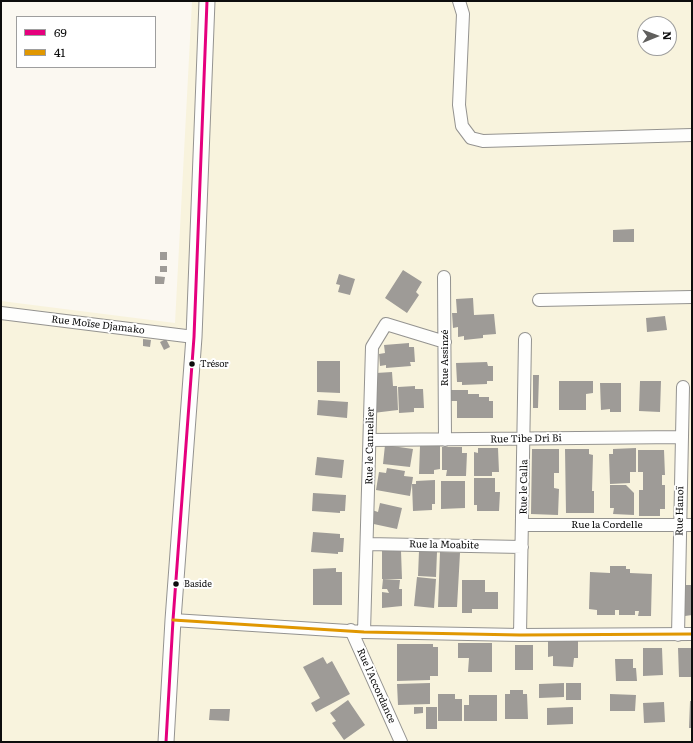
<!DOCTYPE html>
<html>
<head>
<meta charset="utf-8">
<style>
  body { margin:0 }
  #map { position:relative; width:693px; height:743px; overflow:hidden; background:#fbf8f1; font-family:Literata,serif }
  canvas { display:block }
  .frame { position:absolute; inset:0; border:2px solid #0d0d0d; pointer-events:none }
  .legend { position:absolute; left:16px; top:16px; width:140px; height:52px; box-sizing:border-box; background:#fff; border:1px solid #9e9e9e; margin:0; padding:5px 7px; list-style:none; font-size:12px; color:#0d0d0d }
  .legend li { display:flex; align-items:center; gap:8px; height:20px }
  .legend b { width:20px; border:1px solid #9e9e9e }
  .north { position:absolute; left:637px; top:16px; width:40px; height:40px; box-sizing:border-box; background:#fff; border:1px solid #9e9e9e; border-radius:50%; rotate:89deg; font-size:11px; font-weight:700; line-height:16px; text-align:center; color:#0d0d0d }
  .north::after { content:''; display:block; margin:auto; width:14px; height:18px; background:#605f5d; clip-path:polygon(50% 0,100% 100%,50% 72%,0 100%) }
</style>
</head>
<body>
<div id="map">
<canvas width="693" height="743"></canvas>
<div class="frame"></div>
<ul class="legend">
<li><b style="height:5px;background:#e5007d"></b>69</li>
<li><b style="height:5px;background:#e09701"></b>41</li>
</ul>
<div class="north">N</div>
</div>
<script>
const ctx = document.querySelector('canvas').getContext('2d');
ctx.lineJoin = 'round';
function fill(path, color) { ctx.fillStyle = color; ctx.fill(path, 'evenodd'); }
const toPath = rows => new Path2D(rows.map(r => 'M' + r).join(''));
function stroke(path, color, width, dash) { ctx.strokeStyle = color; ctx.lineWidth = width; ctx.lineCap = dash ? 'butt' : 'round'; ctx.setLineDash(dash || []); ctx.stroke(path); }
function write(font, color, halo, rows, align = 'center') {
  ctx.font = font + ' Literata,serif'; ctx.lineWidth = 4; ctx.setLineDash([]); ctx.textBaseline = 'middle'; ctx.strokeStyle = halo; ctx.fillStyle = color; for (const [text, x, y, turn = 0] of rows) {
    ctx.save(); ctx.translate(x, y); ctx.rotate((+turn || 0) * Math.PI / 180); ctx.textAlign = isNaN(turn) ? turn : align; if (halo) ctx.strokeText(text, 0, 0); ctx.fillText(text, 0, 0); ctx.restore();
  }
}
fill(toPath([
  [192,1,692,1,692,742,1,742,1,301,175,323],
  [645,24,669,24,669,48,645,48]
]), '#f8f3dd');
fill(toPath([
  [634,229,634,242,613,242,613,230],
  [160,252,167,252,167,260,160,260],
  [160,266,167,266,167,272,160,272],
  [403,270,422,282,416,292,419,295,407,313,385,298],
  [339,274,355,279,350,295,338,292,340,285,336,284],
  [155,276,165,277,164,284,155,284],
  [473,298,474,315,494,314,496,334,483,335,483,338,464,340,464,336,458,337,458,327,453,328,452,313,457,313,456,299],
  [665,316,667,330,647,332,646,318],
  [143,339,151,340,150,347,143,346],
  [166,339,170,347,164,350,160,342],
  [409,343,409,347,414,347,415,362,410,362,411,366,386,368,386,365,380,366,379,354,385,353,384,345],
  [317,361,340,361,340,393,317,392],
  [487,362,488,366,493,366,493,381,487,381,487,384,462,385,462,382,457,382,456,363],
  [392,372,393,386,397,386,398,410,373,413,372,396,377,396,376,373],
  [533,375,539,375,538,408,533,408],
  [559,381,593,381,593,393,586,394,586,410,559,410],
  [640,381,661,381,660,412,639,411],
  [600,383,621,383,621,412,610,412,610,409,601,410],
  [415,386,415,389,423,389,424,408,414,408,414,412,399,413,398,387],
  [449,390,468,390,468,394,479,394,479,397,489,397,489,401,493,401,493,418,457,418,457,401,450,401],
  [318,400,348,402,347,418,317,415],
  [385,445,413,449,410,467,383,464],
  [420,446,440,446,440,469,434,470,434,474,419,474],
  [442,447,462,447,462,453,467,453,466,476,446,476,447,470,442,470],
  [478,448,498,448,499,472,492,472,492,476,474,476,474,452,478,453],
  [636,448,636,472,630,472,630,483,610,484,609,454,613,454,613,449],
  [532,449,559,449,559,473,554,473,554,488,559,489,558,515,531,514],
  [565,449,589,449,589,454,593,455,592,491,594,491,594,513,566,513],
  [638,450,664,450,665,475,662,475,662,485,665,485,665,509,660,509,660,516,639,516,639,490,643,490,643,472,638,472],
  [317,457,344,460,342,478,315,475],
  [387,468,405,471,404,476,413,477,410,496,376,490,379,472,386,473],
  [474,478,495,478,495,492,500,492,499,511,477,511,477,505,474,505],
  [435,480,435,504,432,504,432,510,413,511,412,484,416,484,416,481],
  [441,481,465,481,465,508,441,509],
  [610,485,626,485,634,493,634,515,613,514,614,508,610,508],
  [313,493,346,495,345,511,340,511,340,513,312,511],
  [380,503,402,508,397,529,369,523,372,510,378,512],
  [313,532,340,534,340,538,344,538,343,552,338,552,338,554,311,552],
  [382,551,401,551,402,579,382,579],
  [419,551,437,552,436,577,418,576],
  [440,552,460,553,457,607,438,607],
  [610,566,626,566,626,569,630,569,630,573,652,574,651,616,638,616,639,611,635,611,635,615,619,615,619,610,615,610,615,615,597,615,597,610,589,609,590,572,610,573],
  [336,568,336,572,342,572,342,605,313,605,313,569],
  [417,577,436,579,434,608,414,606],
  [383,579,400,580,399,589,402,589,402,606,382,608,382,592,389,593,387,589,382,589],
  [462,580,485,580,485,592,498,592,498,609,472,609,472,613,462,613],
  [684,585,692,585,692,615,685,616],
  [548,638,578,638,578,658,574,658,573,667,553,666,553,656,548,657],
  [458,643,492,643,492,672,468,672,469,658,458,658],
  [397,644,433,644,433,647,438,647,438,676,430,676,430,680,397,681],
  [515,645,533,645,533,670,515,670],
  [643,648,662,648,663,675,643,676],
  [678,648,692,648,692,677,679,677],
  [323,657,327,664,332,661,350,694,316,712,311,703,320,698,303,667],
  [615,659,633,659,633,668,636,668,637,681,616,681],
  [430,683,430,704,398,705,397,684],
  [564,683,564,697,539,698,539,684],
  [566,683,581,683,581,700,566,700],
  [510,690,523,690,523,694,527,694,528,719,505,719,505,694,510,694],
  [438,694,455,694,455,699,462,699,462,721,438,721],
  [610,694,636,695,635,711,610,711],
  [469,695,497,695,497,721,464,721,464,705,469,705],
  [348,700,365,725,344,740,332,723,336,721,330,713],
  [690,701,692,701,692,728,689,728],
  [664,702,665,722,644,723,643,703],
  [414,707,423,707,423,713,414,714],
  [426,707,437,707,437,729,426,729],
  [573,707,573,724,547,725,547,708],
  [210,709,230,709,229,721,209,720]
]), '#9e9b97');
const minor = toPath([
  [459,1,463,14,459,105,462,126,471,138,483,141,692,135],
  [444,277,445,440],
  [539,300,692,297],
  [1,313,194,337],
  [370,440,682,437],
  [523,525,692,525],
  [367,544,522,547],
  [173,620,364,632,520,635,692,634],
  [351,630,401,742],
  [364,632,372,347,386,324,445,342],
  [520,635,525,339],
  [678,635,683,387]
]);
const tertiary = toPath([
  [166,742,173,620,194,337,207,1]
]);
stroke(minor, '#949390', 14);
stroke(tertiary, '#949390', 17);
stroke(minor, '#fefefd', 12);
stroke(tertiary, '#fefefd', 15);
stroke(toPath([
  [166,742,173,620,194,337,207,1]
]), '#e5007d', 3);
stroke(toPath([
  [173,620,364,632,520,635,692,634]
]), '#e09701', 3);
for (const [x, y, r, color] of [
  [192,364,3.5,"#0d0d0d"],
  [176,584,3.5,"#0d0d0d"]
]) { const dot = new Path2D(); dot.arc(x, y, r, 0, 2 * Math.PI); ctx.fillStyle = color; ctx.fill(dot); stroke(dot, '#fff', 1.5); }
write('9px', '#0d0d0d', '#fff', [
  ["Trésor",200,364],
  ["Baside",184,584]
], 'left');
write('10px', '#0d0d0d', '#fff', [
  ["Rue Moïse Djamako",98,325,7],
  ["Rue Assinzé",445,358,-90],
  ["Rue Tibe Dri Bi",526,439,-1],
  ["Rue le Cannelier",370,446,-89],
  ["Rue le Calla",524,487,-89],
  ["Rue Hanoï",680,511,-89],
  ["Rue la Cordelle",607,525],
  ["Rue la Moabite",444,545,1],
  ["Rue l'Accordance",376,686,66]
]);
</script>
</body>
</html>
